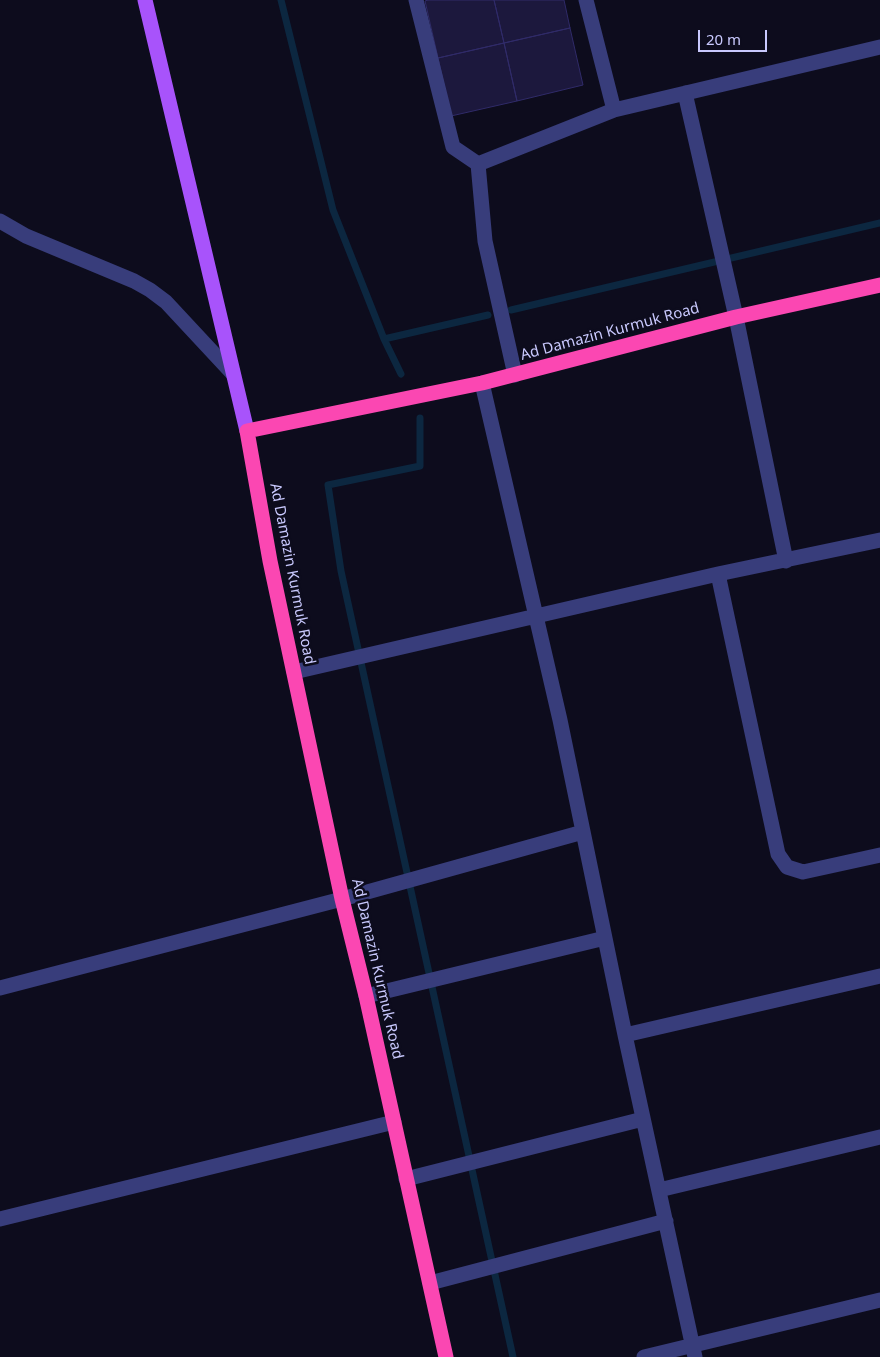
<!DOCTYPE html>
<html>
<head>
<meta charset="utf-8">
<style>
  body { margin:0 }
  #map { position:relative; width:880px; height:1357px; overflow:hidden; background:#0d0c1d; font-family:"Noto Sans",sans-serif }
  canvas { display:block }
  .scale { position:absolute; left:698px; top:30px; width:69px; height:22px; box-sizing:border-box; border:2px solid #c9c9fe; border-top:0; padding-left:6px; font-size:15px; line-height:18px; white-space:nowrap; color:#c9c9fe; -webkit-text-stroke:4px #0d0c1d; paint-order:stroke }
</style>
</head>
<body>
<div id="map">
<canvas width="880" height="1357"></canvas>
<div class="scale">20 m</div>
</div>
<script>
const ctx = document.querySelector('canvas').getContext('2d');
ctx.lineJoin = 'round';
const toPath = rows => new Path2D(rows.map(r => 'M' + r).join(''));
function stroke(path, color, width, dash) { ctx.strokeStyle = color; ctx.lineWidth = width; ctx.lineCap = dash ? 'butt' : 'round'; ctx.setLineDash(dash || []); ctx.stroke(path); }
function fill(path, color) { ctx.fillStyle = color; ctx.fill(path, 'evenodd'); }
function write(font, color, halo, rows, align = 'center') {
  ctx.font = font + ' "Noto Sans",sans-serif'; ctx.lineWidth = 5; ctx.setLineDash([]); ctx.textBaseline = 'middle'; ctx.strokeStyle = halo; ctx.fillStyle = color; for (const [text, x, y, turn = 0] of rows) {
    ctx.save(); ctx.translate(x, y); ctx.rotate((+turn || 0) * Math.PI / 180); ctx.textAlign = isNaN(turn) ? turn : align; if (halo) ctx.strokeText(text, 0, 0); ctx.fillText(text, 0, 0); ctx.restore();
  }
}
stroke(toPath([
  [281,0,333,210,384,339,401,374],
  [511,310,880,223],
  [384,339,488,315],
  [420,418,420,466,328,485,341,571,513,1357]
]), '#0c2740', 7);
const building = toPath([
  [428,0,494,0,504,43,438,58,425,1,428,0],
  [494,0,564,0,570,28,504,43,494,0],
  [570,28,583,85,517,101,504,43,570,28],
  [504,43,517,101,451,116,438,58,504,43]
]);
fill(building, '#1c183d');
stroke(building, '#302b69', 1);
stroke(toPath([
  [416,0,453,147,478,164,485,241,515,375],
  [586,0,614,110],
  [685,93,736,317,786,561],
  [478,164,614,110,880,47],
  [0,221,26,236,134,281,150,290,166,302,233,374],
  [482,383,560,720,625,1035,695,1357],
  [718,574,778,854,787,867,803,872,880,855],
  [294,672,718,574,880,540],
  [0,988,342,899,583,832],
  [366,996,605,938],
  [625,1035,880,976],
  [406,1179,643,1119],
  [659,1190,880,1137],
  [0,1219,394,1122],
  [430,1283,666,1221],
  [644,1357,880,1300]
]), '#383d7b', 15);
stroke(toPath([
  [145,0,247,431]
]), '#a853fb', 15);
stroke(toPath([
  [446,1357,366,996,342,899,270,561,247,431,482,383,736,317,880,285]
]), '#fb47b2', 15);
write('15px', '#c9c9fe', '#0d0c1d', [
  ["Ad Damazin Kurmuk Road",610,332,-15],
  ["Ad Damazin Kurmuk Road",292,574,79],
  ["Ad Damazin Kurmuk Road",377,969,77]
]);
</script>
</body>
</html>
